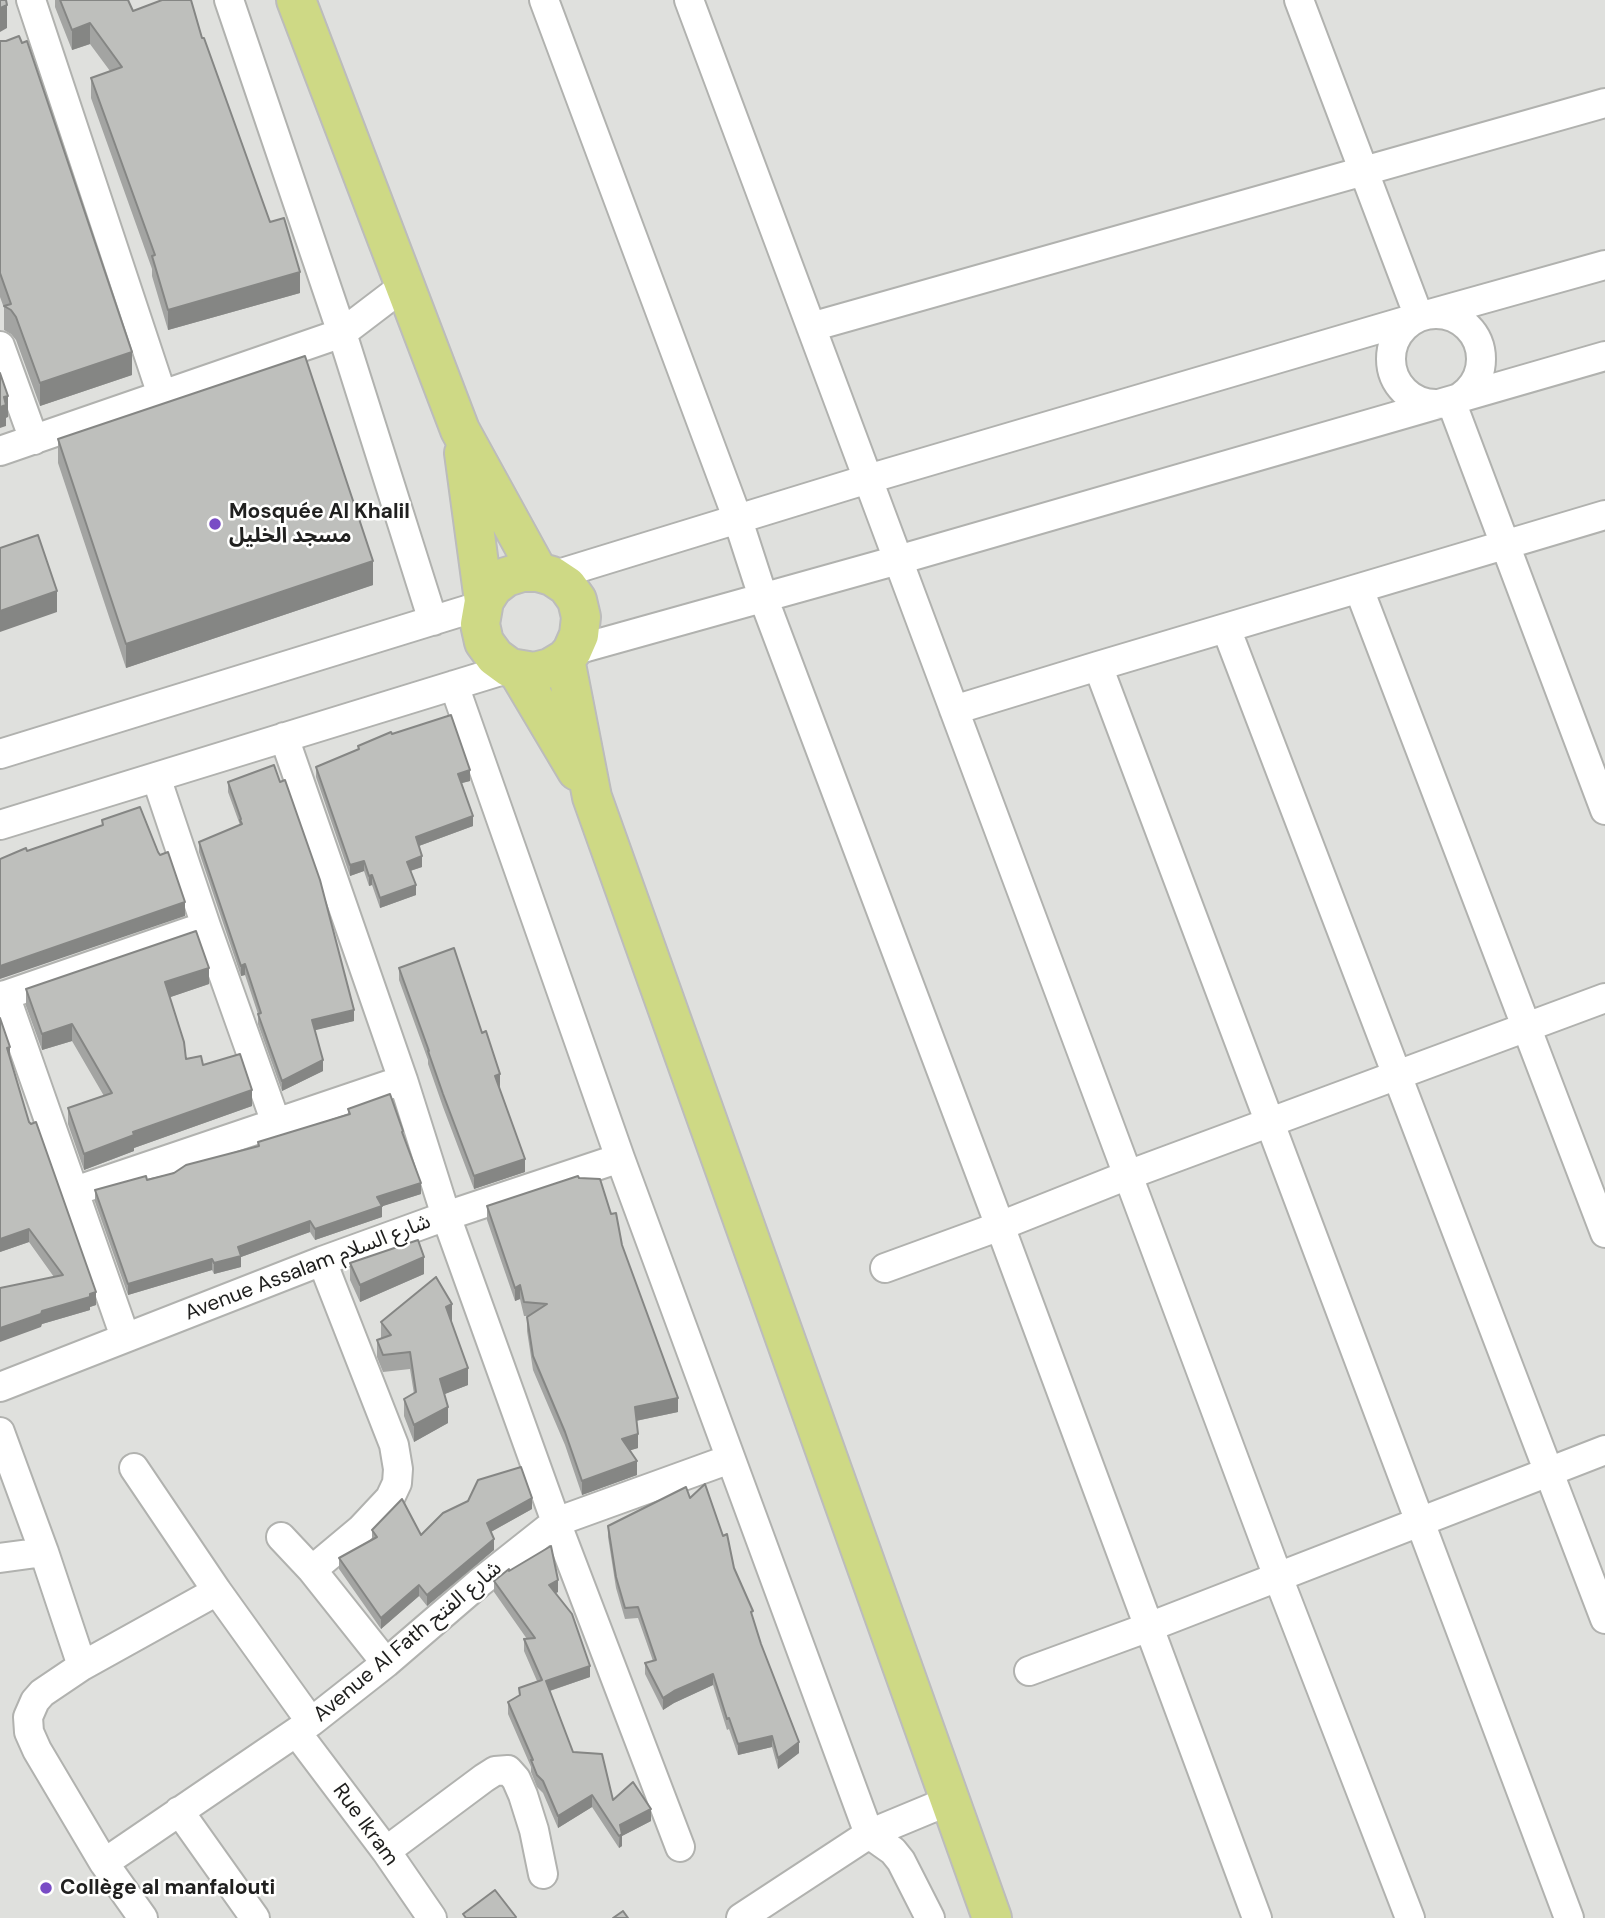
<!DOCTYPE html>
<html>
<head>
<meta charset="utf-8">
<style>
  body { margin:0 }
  canvas { display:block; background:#dfe0dd }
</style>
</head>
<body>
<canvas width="1605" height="1918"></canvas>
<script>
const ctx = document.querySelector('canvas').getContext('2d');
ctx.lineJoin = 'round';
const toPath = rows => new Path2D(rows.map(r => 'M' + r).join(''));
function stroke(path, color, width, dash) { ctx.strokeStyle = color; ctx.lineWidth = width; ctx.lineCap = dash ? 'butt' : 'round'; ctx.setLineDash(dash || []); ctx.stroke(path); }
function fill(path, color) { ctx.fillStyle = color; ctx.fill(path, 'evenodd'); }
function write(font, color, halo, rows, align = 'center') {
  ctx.font = font + ' "DM Sans","Noto Sans Arabic",sans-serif'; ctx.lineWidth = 5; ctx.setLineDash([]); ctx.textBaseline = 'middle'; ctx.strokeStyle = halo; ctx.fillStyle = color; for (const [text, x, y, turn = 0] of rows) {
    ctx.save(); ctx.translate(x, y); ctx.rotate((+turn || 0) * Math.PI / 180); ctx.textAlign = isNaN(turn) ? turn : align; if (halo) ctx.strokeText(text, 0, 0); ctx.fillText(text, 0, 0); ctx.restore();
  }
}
const street = toPath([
  [31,0,162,395],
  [229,0,342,333,433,621],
  [544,0,738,520,763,597,1000,1226,1257,1918],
  [689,0,1278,1577,1410,1918],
  [1299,0,1419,317],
  '1391 359a45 45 0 1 1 90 0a45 45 0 1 1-90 0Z',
  [811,327,1605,103],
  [0,346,34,440],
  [1451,401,1605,810],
  [0,451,342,333,405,285],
  [552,576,868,479,1419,317,1605,265],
  [1359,589,1605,1233],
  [1226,628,1605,1619],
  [572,651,898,560,1605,356],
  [1098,666,1569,1918],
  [454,685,620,1158,869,1834,893,1851,901,1861,930,1918],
  [954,710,1098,666,1605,515],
  [284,737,403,1080,446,1216,556,1522,680,1847],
  [0,754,483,605],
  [156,777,206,926,276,1123],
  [0,825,510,668],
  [5,995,125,1337],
  [0,997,206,926],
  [75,1191,403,1080],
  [885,1268,1000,1226,1128,1175,1605,998],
  [0,1387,322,1261,446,1216,620,1158],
  [0,1432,44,1552,82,1666,42,1693,35,1701,28,1717,29,1732,37,1750,104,1863,143,1918],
  [134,1468,217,1591,311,1722],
  [281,1537,312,1570,386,1663],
  [0,1558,44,1552],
  [312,1570,361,1529,390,1498,397,1483,398,1469,394,1445,322,1261],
  [82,1666,217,1591],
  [1029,1671,1149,1627,1605,1450],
  [297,1733,386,1851,432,1918],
  [179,1811,255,1918],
  [386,1851,484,1778,495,1771,508,1770,516,1779,523,1795,534,1830,543,1874],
  [104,1863,311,1722,386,1663,479,1583,556,1522,730,1459],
  [741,1918,869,1834,951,1800]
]);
const primary = toPath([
  [296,0,460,430,538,572],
  [464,453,484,601,480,624,484,642,495,657,510,668,534,672,550,668,565,659,572,651,579,635,581,617,577,600,567,586,552,576,538,572,522,572,506,577,493,587,484,601],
  [565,659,592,797,992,1918],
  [517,670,577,771]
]);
stroke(street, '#b1b2af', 32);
stroke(primary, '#bcbcbc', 42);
stroke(street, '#fff', 28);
stroke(primary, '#ced985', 38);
fill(toPath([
  [55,0,128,0,133,11,202,38,270,222,300,293,168,330,152,276,152,269,91,98,91,78,110,71,90,44,72,50,55,7],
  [0,41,132,375,40,406,16,340,11,334,4,330,4,308,0,297],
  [58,439,373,585,126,668,58,463],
  [392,734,470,781,462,783,473,826,419,846,422,867,410,871,416,895,380,908,372,885,369,886,364,871,350,876,316,777,316,767,358,750,358,746],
  [228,782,354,1021,314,1030,323,1071,282,1091,258,1024,258,1014,245,975,241,976,199,852,199,842,240,825,228,792],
  [399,968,500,1087,499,1087,525,1172,474,1189,443,1107,428,1064,428,1060,399,980],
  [209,984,170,997,186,1059,203,1065,252,1106,134,1148,134,1151,84,1170,68,1124,68,1108,104,1096,72,1041,42,1050,26,1006,26,989],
  [0,1018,10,1060,29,1122,96,1305,90,1307,90,1310,42,1324,41,1327,54,1277,29,1242,0,1252],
  [348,1109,403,1136,421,1194,382,1206,382,1217,315,1240,310,1232,241,1257,241,1267,214,1274,212,1270,128,1295,95,1202,95,1190,174,1173,258,1147,258,1142,348,1114],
  [487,1206,622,1245,678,1412,636,1421,638,1448,630,1450,637,1475,582,1495,565,1445,533,1370,527,1331,527,1317,528,1316,524,1316,520,1299,515,1301,487,1220],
  [350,1263,424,1274,360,1302,350,1280],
  [451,1321,468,1385,444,1394,448,1423,414,1442,404,1416,404,1399,414,1394,410,1369,383,1372,377,1357,377,1340,381,1339,381,1322,452,1321],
  [690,1498,734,1568,799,1753,778,1769,772,1747,738,1755,729,1729,727,1730,713,1685,674,1703,663,1710,645,1674,645,1663,653,1661,638,1618,625,1619,616,1588,608,1537,608,1526],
  [532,1509,491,1532,494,1550,427,1606,419,1596,381,1629,339,1569,339,1558,372,1539,372,1530,421,1535],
  [509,1571,558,1592,556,1593,590,1677,550,1691,573,1752,613,1800,651,1821,622,1836,622,1846,619,1848,592,1807,558,1828,543,1793,537,1787,531,1772,531,1767,508,1714,508,1702,519,1696,519,1688,537,1681,524,1651,524,1639,527,1639,494,1592,494,1581]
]), '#a3a4a2');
fill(toPath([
  [7,5,7,28,0,32,0,8],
  [90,23,90,44,72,50,72,30],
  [300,272,300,293,168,330,168,310],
  [132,352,132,375,40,406,40,383],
  [8,396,8,417,6,418,6,426,0,428,0,407,4,397],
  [373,561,373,585,126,668,126,644],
  [57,591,57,612,0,632,0,611],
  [470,770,470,781,458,784,458,774],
  [473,816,473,826,416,847,416,837],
  [422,856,422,867,407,872,407,862],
  [364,861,364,871,350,876,350,865],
  [372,875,372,885,369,886,369,876],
  [416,885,416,895,380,908,380,898],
  [185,902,185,916,0,979,0,966],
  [245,964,245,975,241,976,241,966],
  [209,968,209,984,165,999,165,982],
  [354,1010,354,1021,312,1031,312,1020],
  [72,1024,72,1041,42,1050,42,1034],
  [10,1047,10,1060,7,1048],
  [323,1060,323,1071,282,1091,282,1081],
  [500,1074,500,1087,495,1089,495,1076],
  [252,1090,252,1106,134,1148,134,1151,84,1170,84,1154,133,1132],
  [525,1159,525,1172,474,1189,474,1176],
  [421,1183,421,1194,377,1208,377,1197],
  [382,1206,382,1217,315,1240,315,1229],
  [310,1221,310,1232,241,1257,241,1267,214,1274,214,1263,238,1247],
  [29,1229,29,1242,0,1252,0,1239],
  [424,1257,424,1274,360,1302,360,1285],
  [212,1259,212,1270,128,1295,128,1284],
  [520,1285,520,1299,515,1301,515,1288],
  [96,1292,96,1305,90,1307,90,1310,42,1324,41,1327,0,1342,0,1328,42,1311],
  [452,1304,452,1321,446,1324,446,1307],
  [468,1368,468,1385,440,1396,440,1379],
  [678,1398,678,1412,635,1421,635,1407],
  [448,1407,448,1423,414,1442,414,1425],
  [638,1434,638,1448,622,1453,622,1439],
  [637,1461,637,1475,582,1495,582,1481],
  [532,1498,532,1509,487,1534,487,1523],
  [494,1539,494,1550,427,1606,427,1595],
  [558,1580,558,1592,549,1596,549,1585],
  [419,1585,419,1596,381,1629,381,1618],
  [590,1666,590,1677,546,1692,546,1681],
  [713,1674,713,1685,674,1703,663,1710,663,1698,674,1691],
  [772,1736,772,1747,738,1755,738,1744],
  [799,1742,799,1753,778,1769,778,1758],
  [592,1795,592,1807,558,1828,558,1816],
  [651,1809,651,1821,622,1836,622,1846,619,1848,620,1825]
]), '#858684');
const building = toPath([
  [0,0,6,0,7,5,0,8,0,0],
  [60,0,128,0,133,11,162,0,191,0,202,38,204,38,270,222,284,218,300,272,168,310,152,256,155,255,91,78,122,67,90,23,72,30,60,0],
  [19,36,22,43,27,41,132,352,40,383,16,317,11,310,4,306,11,304,0,273,0,41,6,41,19,36],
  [305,356,373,561,126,644,58,439,305,356],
  [0,373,8,396,4,397,6,405,0,407,0,373],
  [38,535,57,591,0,611,0,548,38,535],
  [451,715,470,770,458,774,473,816,416,837,422,856,407,862,416,885,380,898,372,875,369,876,364,861,350,865,316,767,359,749,358,746,391,732,392,734,451,715],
  [274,765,280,782,285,780,320,880,354,1010,312,1020,323,1060,282,1081,258,1014,261,1013,245,964,241,966,199,842,242,824,240,820,241,819,228,782,274,765],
  [140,807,158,852,160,855,168,852,185,902,0,966,0,859,26,848,27,851,103,825,102,820,140,807],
  [196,931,209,968,165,982,184,1042,186,1059,201,1056,203,1065,240,1054,252,1090,133,1132,134,1135,84,1154,68,1108,112,1093,72,1024,42,1034,26,989,196,931],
  [454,948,482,1033,486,1031,500,1074,495,1076,525,1159,474,1176,443,1094,428,1051,429,1051,399,968,454,948],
  [0,1018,10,1047,7,1048,29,1122,31,1124,36,1122,96,1292,90,1294,90,1297,42,1311,41,1314,0,1328,0,1288,63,1275,29,1229,0,1239,0,1018],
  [390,1094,403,1131,402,1132,421,1183,377,1197,382,1206,315,1229,310,1221,238,1247,241,1256,214,1263,212,1259,128,1284,95,1190,146,1176,147,1180,174,1173,186,1165,259,1146,258,1142,350,1114,348,1109,390,1094],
  [578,1176,579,1178,600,1179,611,1214,616,1213,622,1245,678,1398,635,1407,638,1434,622,1439,637,1461,582,1481,565,1432,533,1356,527,1317,547,1304,524,1302,520,1285,515,1288,487,1206,578,1176],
  [418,1240,424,1257,360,1285,350,1263,418,1240],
  [436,1277,452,1304,446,1307,468,1368,440,1379,448,1407,414,1425,404,1399,416,1392,410,1352,383,1355,377,1340,391,1335,381,1322,436,1277],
  [521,1467,532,1498,487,1523,494,1539,427,1595,419,1585,381,1618,339,1558,377,1537,372,1530,402,1499,421,1535,443,1513,468,1501,478,1480,521,1467],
  [705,1484,723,1536,727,1534,734,1568,753,1611,751,1612,761,1644,799,1742,778,1758,772,1736,738,1744,729,1718,727,1719,713,1674,674,1691,663,1698,645,1663,656,1660,638,1607,625,1608,616,1577,608,1526,686,1487,690,1498,705,1484],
  [551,1546,558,1580,549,1585,572,1614,590,1666,546,1681,573,1752,602,1754,613,1800,633,1782,651,1809,620,1825,622,1834,619,1836,592,1795,558,1816,543,1781,537,1775,531,1760,533,1760,508,1702,520,1695,519,1688,542,1680,524,1639,535,1638,494,1581,509,1569,509,1571,551,1546],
  [495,1890,516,1917,515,1918,466,1918,463,1914,495,1890],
  [623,1911,628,1918,613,1918,623,1911]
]);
fill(building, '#bebfbc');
stroke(building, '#858684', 2);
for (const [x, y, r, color] of [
  [215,524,7,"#794cc5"],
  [46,1888,7,"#794cc5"]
]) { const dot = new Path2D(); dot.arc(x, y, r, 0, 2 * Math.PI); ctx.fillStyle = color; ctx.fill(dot); stroke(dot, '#fffffe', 2.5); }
write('bold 21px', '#20201f', '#fffffe', [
  ["Mosquée Al Khalil",229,512],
  ["مسجد الخليل",229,536],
  ["Collège al manfalouti",60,1888]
], 'left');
write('21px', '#20201f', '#fffffe', [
  ["Avenue Assalam شارع السلام",308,1268,-21],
  ["Avenue Al Fath شارع الفتح",408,1642,-40],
  ["Rue Ikram",365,1825,54]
]);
</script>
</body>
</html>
